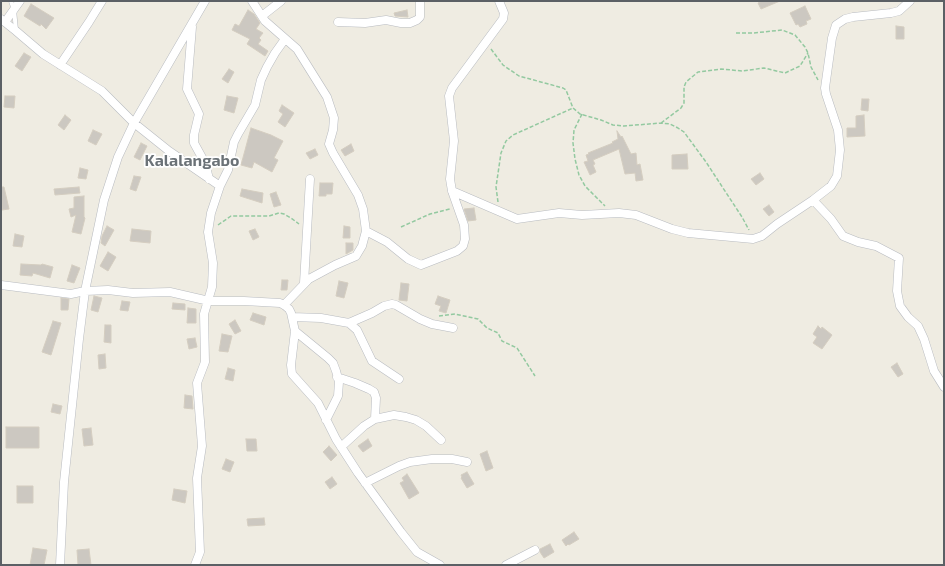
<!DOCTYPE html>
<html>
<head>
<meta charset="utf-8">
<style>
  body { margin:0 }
  #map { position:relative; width:945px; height:566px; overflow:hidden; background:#efece2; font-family:"Exo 2",sans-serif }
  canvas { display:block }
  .frame { position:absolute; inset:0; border:2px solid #5b6065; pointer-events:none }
</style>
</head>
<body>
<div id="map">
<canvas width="945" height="566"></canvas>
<div class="frame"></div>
</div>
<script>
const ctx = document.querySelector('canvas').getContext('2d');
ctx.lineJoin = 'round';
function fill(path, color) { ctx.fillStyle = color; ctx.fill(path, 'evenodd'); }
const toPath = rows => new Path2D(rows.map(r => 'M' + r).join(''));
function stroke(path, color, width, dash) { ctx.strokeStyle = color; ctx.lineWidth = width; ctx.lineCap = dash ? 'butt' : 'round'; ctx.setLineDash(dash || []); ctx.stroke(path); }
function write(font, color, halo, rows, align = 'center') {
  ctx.font = font + ' "Exo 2",sans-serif'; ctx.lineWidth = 3.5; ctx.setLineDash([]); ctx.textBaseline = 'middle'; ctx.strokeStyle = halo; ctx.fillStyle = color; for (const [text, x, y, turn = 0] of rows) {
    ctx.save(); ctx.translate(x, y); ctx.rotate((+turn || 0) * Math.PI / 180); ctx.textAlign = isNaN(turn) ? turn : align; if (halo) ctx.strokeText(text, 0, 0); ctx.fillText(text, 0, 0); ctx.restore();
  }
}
const building = toPath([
  [762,1,780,1,761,9,758,3,762,1],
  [31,4,54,18,46,29,41,24,40,26,24,16,31,4],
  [805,6,811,19,806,21,807,24,800,27,798,24,796,25,790,13,805,6],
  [248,10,254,14,260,23,256,29,263,33,259,38,261,40,258,44,268,51,265,56,247,44,250,39,232,30,235,24,239,26,248,10],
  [407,10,408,17,395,16,394,13,407,10],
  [896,26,904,27,904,39,896,39,896,26],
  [24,53,31,57,22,71,15,66,24,53],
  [229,69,234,72,228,83,222,79,229,69],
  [5,96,15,96,14,108,4,107,5,96],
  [227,96,238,98,234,113,224,110,227,96],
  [862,99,869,99,868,111,861,110,862,99],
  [282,105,294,113,285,127,278,122,283,114,279,111,282,105],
  [65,115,71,120,64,130,58,125,65,115],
  [864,115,865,136,847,137,847,128,856,128,856,116,864,115],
  [251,128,271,135,283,141,274,158,278,160,272,172,254,162,252,168,241,165,251,128],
  [93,130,102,134,96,145,88,141,93,130],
  [617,131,621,137,622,136,631,154,636,153,637,165,640,164,643,180,636,181,635,173,625,174,619,149,593,160,595,164,593,165,596,172,590,175,584,162,588,161,586,155,589,154,588,153,613,143,612,142,618,139,617,131],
  [141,143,147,146,140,160,134,157,141,143],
  [351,144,354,151,345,156,341,150,351,144],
  [315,149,318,155,310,159,306,153,315,149],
  [687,154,688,169,672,169,672,155,687,154],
  [80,168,88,170,86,179,78,178,80,168],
  [760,173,764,179,756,185,751,179,760,173],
  [134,176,141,177,136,191,130,189,134,176],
  [320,183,333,183,332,194,326,194,326,196,319,196,320,183],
  [1,187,4,187,9,209,2,210,1,187],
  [79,187,80,193,55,195,54,189,79,187],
  [242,189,263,193,262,203,240,196,242,189],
  [276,192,281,205,274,207,270,194,276,192],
  [84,196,84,217,85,218,81,234,72,232,76,215,71,217,69,209,74,208,74,197,84,196],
  [769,205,774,212,769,216,763,209,769,205],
  [474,208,476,220,468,221,464,209,474,208],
  [107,226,114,230,105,246,101,243,102,236,107,226],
  [344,226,350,227,350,238,343,238,344,226],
  [132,229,151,231,150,243,130,241,132,229],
  [255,229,259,237,253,240,249,231,255,229],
  [15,234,24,236,22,247,13,246,15,234],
  [346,243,353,243,353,250,346,254,346,243],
  [108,252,116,257,108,271,100,266,108,252],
  [21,264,41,265,42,264,53,267,50,278,33,273,32,276,20,275,21,264],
  [72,265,80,268,74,283,67,281,72,265],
  [282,280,288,280,287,290,281,290,282,280],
  [339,281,348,283,344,298,336,296,339,281],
  [401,283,409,284,407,301,399,300,401,283],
  [94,296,102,298,98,312,91,310,94,296],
  [438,296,450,300,446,313,439,311,441,306,435,304,438,296],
  [61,298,69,299,68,310,61,310,61,298],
  [122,301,130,302,128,311,120,310,122,301],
  [173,303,185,304,185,310,172,309,173,303],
  [188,308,196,309,196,323,187,323,188,308],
  [253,313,266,317,264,325,250,320,253,313],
  [235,320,241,331,235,334,229,324,235,320],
  [53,321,61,323,51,355,42,352,53,321],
  [105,325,111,325,111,343,104,342,105,325],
  [818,326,821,329,822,327,832,335,822,349,813,343,817,337,813,334,818,326],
  [222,334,232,336,228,352,219,351,222,334],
  [195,338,197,347,189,349,187,339,195,338],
  [105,354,106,368,99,369,98,355,105,354],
  [897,363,903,374,898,377,891,367,897,363],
  [228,368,235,370,233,381,225,379,228,368],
  [185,395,192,396,193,409,184,408,185,395],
  [53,404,62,406,60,414,51,412,53,404],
  [6,427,39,427,39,448,6,448,6,427],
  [91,428,93,445,84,446,82,429,91,428],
  [246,439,256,439,257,451,247,451,246,439],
  [368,439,372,446,363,452,358,446,368,439],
  [329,446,337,455,331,461,323,452,329,446],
  [487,451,493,468,486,471,480,454,487,451],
  [226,459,234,462,230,472,222,469,226,459],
  [467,472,474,484,467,488,461,478,462,477,461,475,467,472],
  [407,474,419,493,409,499,400,483,404,481,402,478,407,474],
  [332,477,337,484,330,489,325,482,332,477],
  [17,486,33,486,33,503,17,503,17,486],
  [174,489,187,491,185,503,172,500,174,489],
  [264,518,265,525,248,526,247,519,264,518],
  [574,532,579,539,569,545,568,544,566,546,562,540,574,532],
  [550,544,554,552,544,558,540,552,540,549,550,544],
  [33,548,47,550,44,565,30,565,33,548],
  [89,549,91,565,78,565,77,550,89,549]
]);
fill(building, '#ccc8c1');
stroke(building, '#d4cdc0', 1);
const lane = toPath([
  [11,1,14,10,16,30]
]);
const street = toPath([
  [252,1,265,21,297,49,327,97,334,118,333,130,329,144,333,153,358,195,363,209,366,231,362,246,356,256,335,265,309,279,284,305],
  [262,16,281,1],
  [1,19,16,31,43,54,102,91,134,123,169,151,220,186],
  [5,22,20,1],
  [338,22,365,23,386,20,401,23,410,23,417,20,420,17,420,1],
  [192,27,187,89,199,114,194,135,194,143,205,163,209,179],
  [60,65,89,22,102,1],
  [452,191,517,219,559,213,582,215,619,213,636,215,672,229,688,233,753,239,762,236,777,224,813,200,831,186,837,176,840,150,838,130,826,94,825,88,832,38,836,25,845,19,853,17,891,13,899,11,910,1],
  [813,200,831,219,843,236,858,242,876,246,899,258,897,291,900,306,908,317,918,326,924,339,934,371,944,387],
  [366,231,387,242,408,259,421,265,457,251,463,246,465,239,464,225,452,191,450,179,454,141,449,96,452,88,503,19,504,13,499,1],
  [304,283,310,179],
  [1,285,71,294,85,291,108,290,133,293,170,292,209,301,244,301,280,303,284,305,289,309,291,313,295,331,291,365,292,374,318,403,336,439,358,473,401,532,417,552,440,565],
  [292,317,321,318,349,323,357,330,372,361,399,379],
  [349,323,372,313,384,306,392,304,396,305,420,319,432,324,453,328],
  [295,331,328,358,333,363,336,371,339,382,338,396,326,420],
  [337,377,355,383,369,389,374,392,376,398,375,419],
  [341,447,364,426,375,419,394,415,406,417,416,420,426,426,441,440],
  [365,483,399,466,410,462,432,459,452,459,467,462],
  [60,565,64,482,79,339,85,291,104,200,118,157,134,123,205,1],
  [195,565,200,552,197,478,202,446,197,383,205,362,204,314,212,287,213,263,208,232,211,213,220,186,228,170,234,142,238,134,255,105,261,80,267,67,275,53,285,39],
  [506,565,535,550]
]);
stroke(lane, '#b8bbc0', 5);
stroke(street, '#b8bbc0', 9);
stroke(toPath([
  [736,33,754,33,782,30,795,35,805,47,808,53,811,67,818,80],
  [491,49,503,65,519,76,563,88,566,90,573,108,580,114,601,120,613,125,624,126,661,123,670,124,678,128,684,132,706,162,742,217,749,230],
  [582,114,574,130,573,143,575,159,579,175,585,186,605,206],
  [661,123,681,108,684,103,684,87,686,82,698,72,721,69,742,71,764,68,785,73,800,66,808,53],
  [498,202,496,187,501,153,506,141,513,135,573,108],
  [218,225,231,216,269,216,279,213,284,214,291,218,299,224],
  [401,227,430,214,450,209],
  [439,316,455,314,478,319,487,328,498,333,502,341,517,348,535,376]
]), '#93c9a0', 1.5, [4, 2]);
stroke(lane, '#fff', 4);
stroke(street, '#fff', 8);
write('bold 16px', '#6b7277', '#fff', [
  ["Kalalangabo",192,161]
]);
</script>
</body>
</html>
